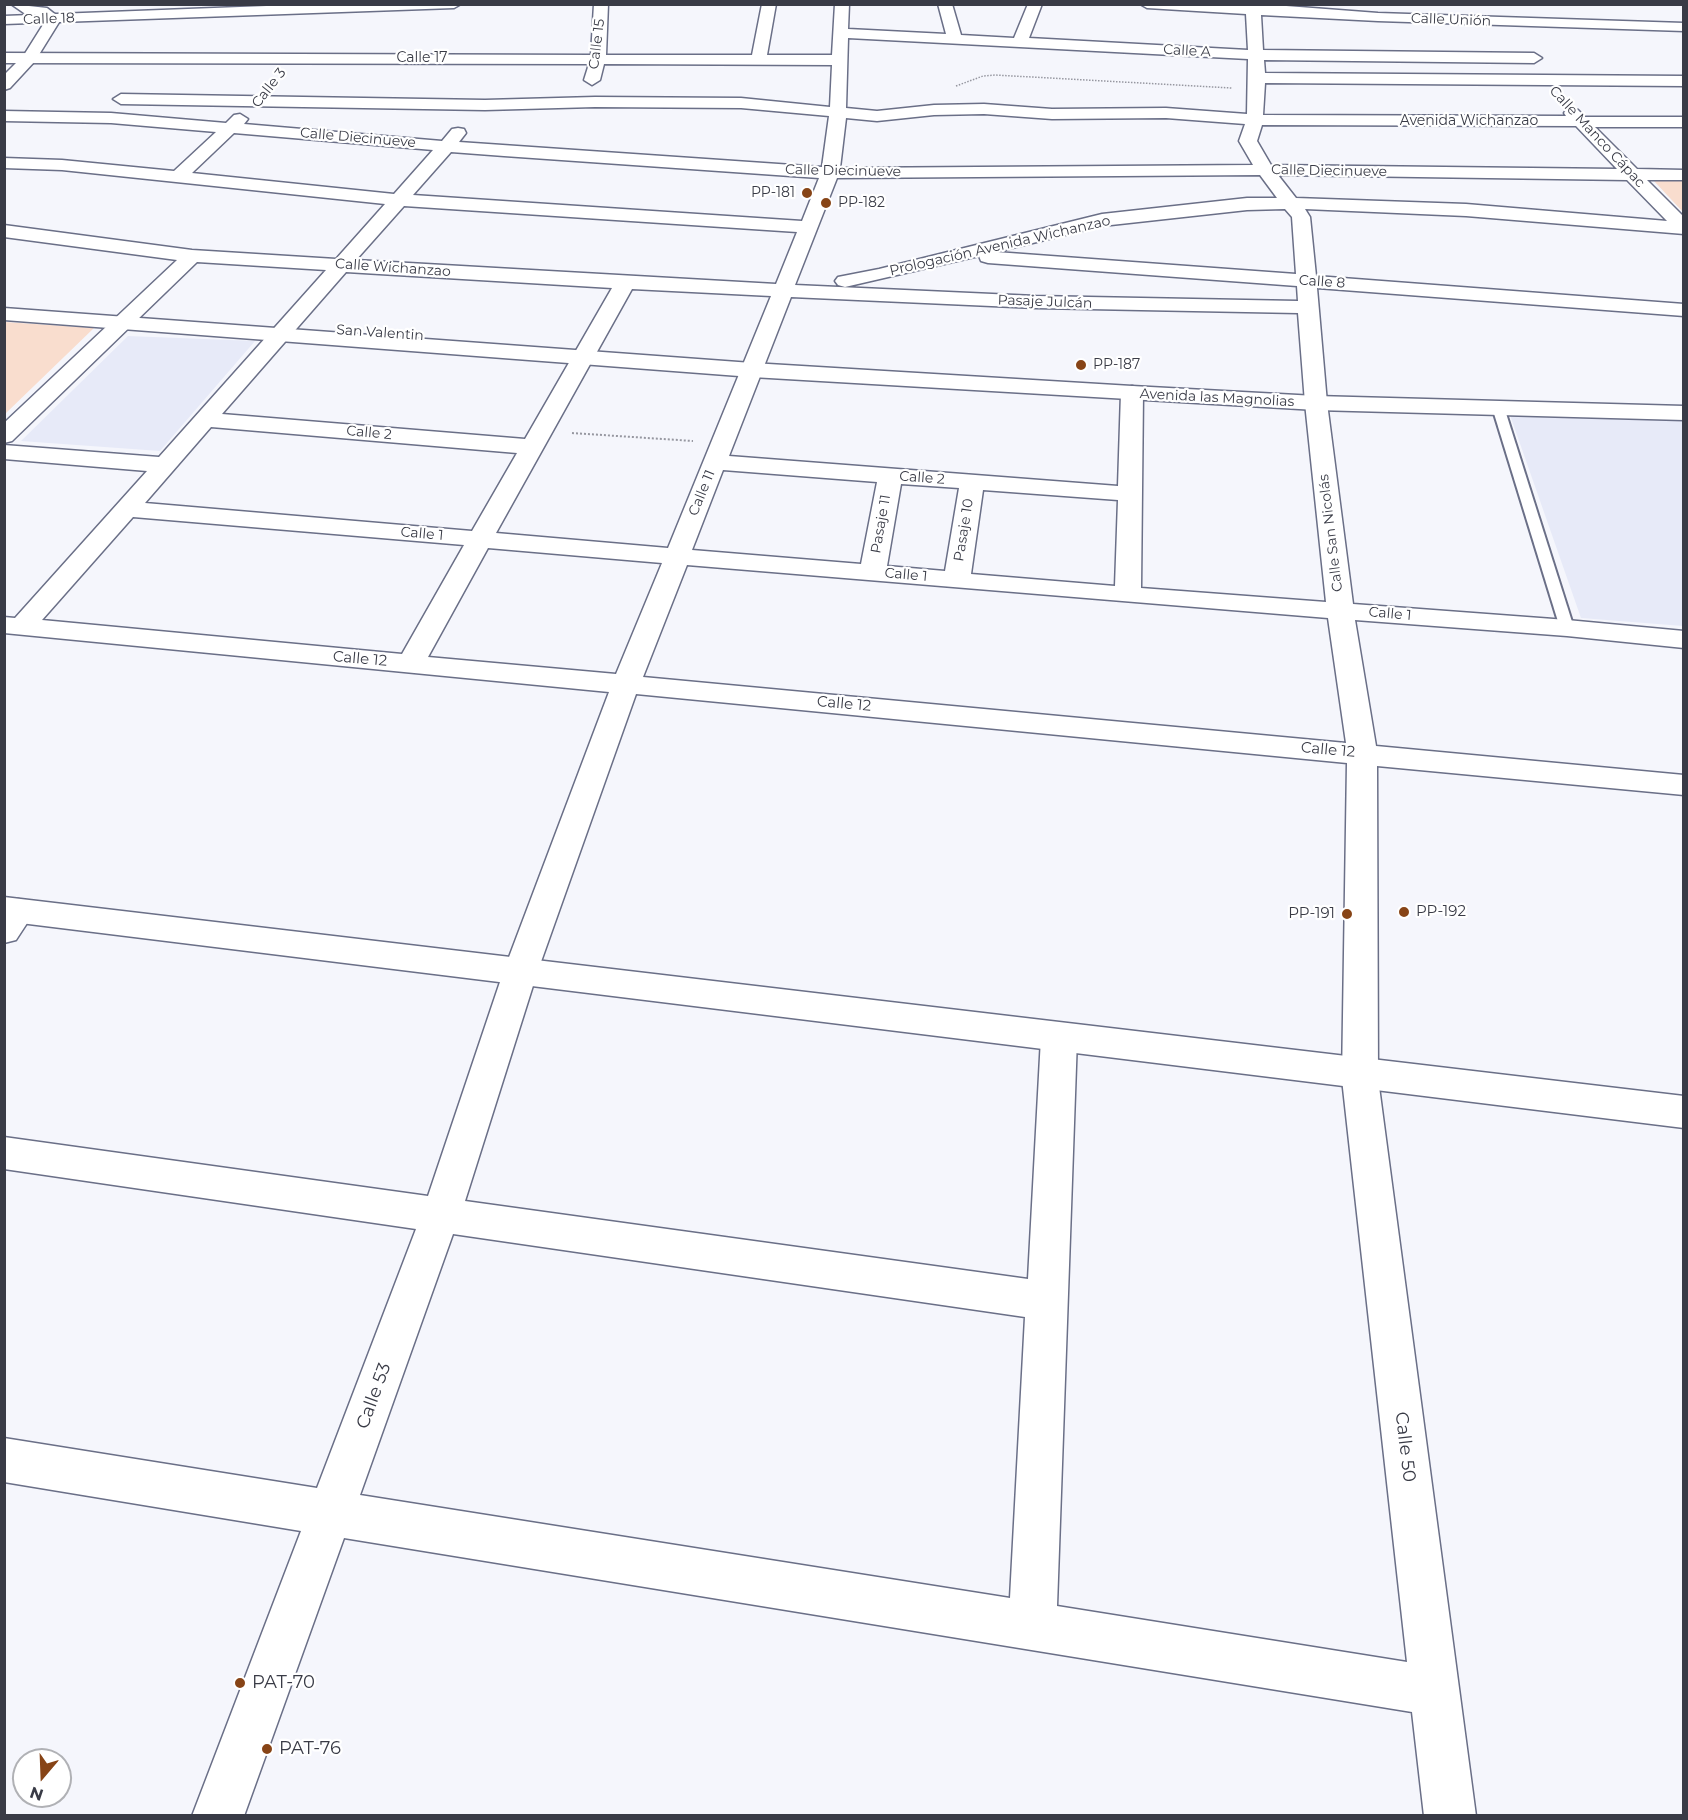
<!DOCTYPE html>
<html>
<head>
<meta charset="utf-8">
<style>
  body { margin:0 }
  #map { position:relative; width:1688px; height:1820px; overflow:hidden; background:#f5f6fc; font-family:Montserrat,sans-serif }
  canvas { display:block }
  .frame { position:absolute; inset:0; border:6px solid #393b46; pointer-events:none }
  .north { position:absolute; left:12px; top:1748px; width:60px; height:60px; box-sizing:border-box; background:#fff; border:2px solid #b0b1b5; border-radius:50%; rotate:199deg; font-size:16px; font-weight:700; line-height:24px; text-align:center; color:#393b46 }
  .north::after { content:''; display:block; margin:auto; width:21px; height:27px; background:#874416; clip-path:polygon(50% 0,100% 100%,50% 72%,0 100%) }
</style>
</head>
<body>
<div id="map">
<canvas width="1688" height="1820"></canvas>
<div class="frame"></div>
<div class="north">N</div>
</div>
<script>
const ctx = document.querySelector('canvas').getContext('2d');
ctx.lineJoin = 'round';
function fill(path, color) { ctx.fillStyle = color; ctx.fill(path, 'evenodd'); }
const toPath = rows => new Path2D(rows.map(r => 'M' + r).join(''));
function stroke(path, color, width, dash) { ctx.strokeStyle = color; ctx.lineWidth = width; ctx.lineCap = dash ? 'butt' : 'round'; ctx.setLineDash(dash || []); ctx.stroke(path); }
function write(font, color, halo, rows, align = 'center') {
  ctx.font = font + ' Montserrat,sans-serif'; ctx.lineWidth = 4.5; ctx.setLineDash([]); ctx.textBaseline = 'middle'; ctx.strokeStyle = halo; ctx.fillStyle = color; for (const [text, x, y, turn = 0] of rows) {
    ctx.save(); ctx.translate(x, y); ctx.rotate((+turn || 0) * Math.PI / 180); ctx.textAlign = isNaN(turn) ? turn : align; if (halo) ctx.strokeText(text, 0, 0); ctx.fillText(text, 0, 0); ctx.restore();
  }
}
fill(toPath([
  [128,336,255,341,160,451,21,441],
  [1510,415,1683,419,1683,626,1581,618]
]), '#e7eaf8');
fill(toPath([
  [1653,180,1683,180,1683,212],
  [5,322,94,328,5,414,4,322]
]), '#f9ddce');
const service = toPath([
  [1498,404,1504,407,1574,628,1572,631,1567,632,1560,628,1492,407,1498,404]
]);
const minor = toPath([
  [319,4,461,4,454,8,4,24,4,16,319,4],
  [594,4,608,4,606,55,752,55,762,4,776,4,767,55,832,55,835,4,849,4,848,29,946,34,938,4,952,4,961,35,1014,38,1028,4,1042,4,1029,38,1248,50,1246,14,1147,8,1140,4,1260,4,1378,13,1684,23,1684,31,1378,21,1261,15,1263,50,1534,53,1542,58,1534,63,1264,60,1265,73,1684,76,1684,86,1265,83,1263,115,1566,116,1564,113,1566,110,1572,108,1578,110,1585,117,1684,117,1684,127,1595,127,1637,169,1684,170,1684,180,1647,180,1684,217,1684,234,1466,216,1305,209,1310,217,1316,276,1684,304,1684,316,1317,288,1327,403,1353,604,1567,620,1684,631,1684,648,1567,636,1355,620,1376,746,1684,775,1684,795,1377,766,1378,1079,1476,1816,1424,1816,1412,1712,344,1538,244,1816,192,1816,301,1531,4,1482,4,1438,317,1488,416,1229,4,1169,4,1137,428,1196,503,973,609,692,4,633,4,617,15,618,147,471,4,459,4,445,159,457,326,270,197,262,12,441,4,443,4,423,177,260,4,237,4,225,192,250,336,259,385,204,62,170,4,168,4,158,62,160,174,171,216,132,111,123,4,121,4,111,111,113,226,123,234,115,240,114,248,119,244,124,442,141,452,129,458,128,464,129,466,133,459,142,822,167,829,116,741,108,595,107,485,110,121,104,113,99,121,94,485,100,595,97,741,98,830,107,832,65,604,64,600,80,592,85,584,80,589,64,4,63,4,53,591,55,594,4],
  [848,38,1248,59,1247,114,1166,108,1052,109,984,104,934,105,877,111,846,108,848,38],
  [984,114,1052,119,1166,118,1245,124,1239,141,1253,165,840,168,846,118,877,121,934,115,984,114],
  [1262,125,1576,126,1617,169,1271,165,1257,141,1262,125],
  [234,133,433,150,394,194,192,173,234,133],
  [451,152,504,156,819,178,802,221,413,195,451,152],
  [1260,175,1277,198,1247,198,1102,214,879,269,838,277,835,281,838,285,845,287,979,256,981,261,988,263,1297,286,1298,301,1036,296,795,285,837,178,1260,175],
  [1278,175,1627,180,1667,221,1466,204,1296,198,1278,175],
  [404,206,797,232,776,284,356,260,404,206],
  [1285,209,1292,217,1296,274,996,252,1102,226,1247,210,1285,209],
  [346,272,612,288,525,439,222,414,346,272],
  [632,289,771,296,668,548,496,533,632,289],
  [791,297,1036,308,1298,313,1305,403,1326,602,1141,588,1143,393,1140,388,1132,386,1124,388,1121,393,1118,486,729,456,791,297],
  [211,427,517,453,472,531,145,503,211,427],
  [723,470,877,482,861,564,692,550,723,470],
  [901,484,959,488,945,571,887,566,901,484],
  [983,490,1118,500,1115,586,971,574,983,490],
  [133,517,464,545,402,654,42,620,133,517],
  [488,548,662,563,616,674,428,657,488,548],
  [687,565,1328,618,1346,743,643,677,687,565],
  [636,694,1347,763,1342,1079,1407,1662,1057,1606,1077,1038,1072,1028,1059,1024,1046,1028,1041,1038,1028,1279,465,1201,537,973,636,694],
  [453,1234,1025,1317,1010,1598,360,1495,453,1234],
  [18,899,30,902,35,911,16,940,4,943,4,905,18,899]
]);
const tertiary = toPath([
  [11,4,47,8,61,19,35,61,10,88,4,90,4,75,24,55,46,20,38,15,24,13,11,4],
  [4,897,1684,1096,1684,1128,4,921,4,897]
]);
const secondary = toPath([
  [4,308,752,363,1132,386,1316,396,1684,406,1684,420,1316,410,752,377,4,320,4,308]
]);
stroke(service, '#6a6f87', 4);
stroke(minor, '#6a6f87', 3);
stroke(tertiary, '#6a6f87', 3);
stroke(secondary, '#6a6f87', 3);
stroke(toPath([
  [956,86,983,76,995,75,1232,88]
]), '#9697a0', 1.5, [1.5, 1.5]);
stroke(toPath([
  [572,433,693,441]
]), '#9697a0', 2, [2, 2]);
fill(service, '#fff');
fill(minor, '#fff');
fill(tertiary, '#fff');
fill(secondary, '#fff');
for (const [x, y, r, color] of [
  [807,193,6,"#874416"],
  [826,203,6,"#874416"],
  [1081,365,6,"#874416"],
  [1404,912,6,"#874416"],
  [1347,914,6,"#874416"],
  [240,1683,6,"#874416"],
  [267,1749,6,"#874416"]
]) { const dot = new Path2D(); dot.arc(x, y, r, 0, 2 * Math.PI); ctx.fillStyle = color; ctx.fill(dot); stroke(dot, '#fff', 2); }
write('14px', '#393b46', '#fff', [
  ["Calle 18",49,19,-2],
  ["Calle Unión",1451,20,2],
  ["Calle 15",597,44,-83],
  ["Calle A",1187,51,3],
  ["Calle 17",422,58],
  ["Calle 3",269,88,-52],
  ["Avenida Wichanzao",1469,121],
  ["Calle Manco Cápac",1597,137,47],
  ["Calle Diecinueve",358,138,5],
  ["Calle Diecinueve",843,171,1],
  ["Calle Diecinueve",1329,171,1],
  ["Prologación Avenida Wichanzao",1000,246,-13],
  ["Calle Wichanzao",393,268,4],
  ["Calle 8",1322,282,4],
  ["Pasaje Julcán",1045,302,2],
  ["San Valentin",380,333,4],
  ["Avenida las Magnolias",1217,398,3],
  ["Calle 2",369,433,5],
  ["Calle 2",922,478,4],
  ["Calle 11",702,493,-68],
  ["Pasaje 11",881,524,-80],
  ["Pasaje 10",964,530,-81],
  ["Calle San Nicolás",1331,533,-97],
  ["Calle 1",422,534,5],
  ["Calle 1",906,575,5],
  ["Calle 1",1390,614,5]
]);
write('14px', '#393b46', '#fff', [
  ["PP-181",795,193,"right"],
  ["PP-182",838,203],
  ["PP-187",1093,365]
], 'left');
write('15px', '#393b46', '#fff', [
  ["Calle 12",360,659,5],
  ["Calle 12",844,704,5],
  ["Calle 12",1328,750,5]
]);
write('15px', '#393b46', '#fff', [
  ["PP-192",1416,912],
  ["PP-191",1335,914,"right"]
], 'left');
write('18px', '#393b46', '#fff', [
  ["Calle 53",374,1396,-70],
  ["Calle 50",1405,1447,83]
]);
write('18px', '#393b46', '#fff', [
  ["PAT-70",252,1683],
  ["PAT-76",279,1749]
], 'left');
</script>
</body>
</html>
